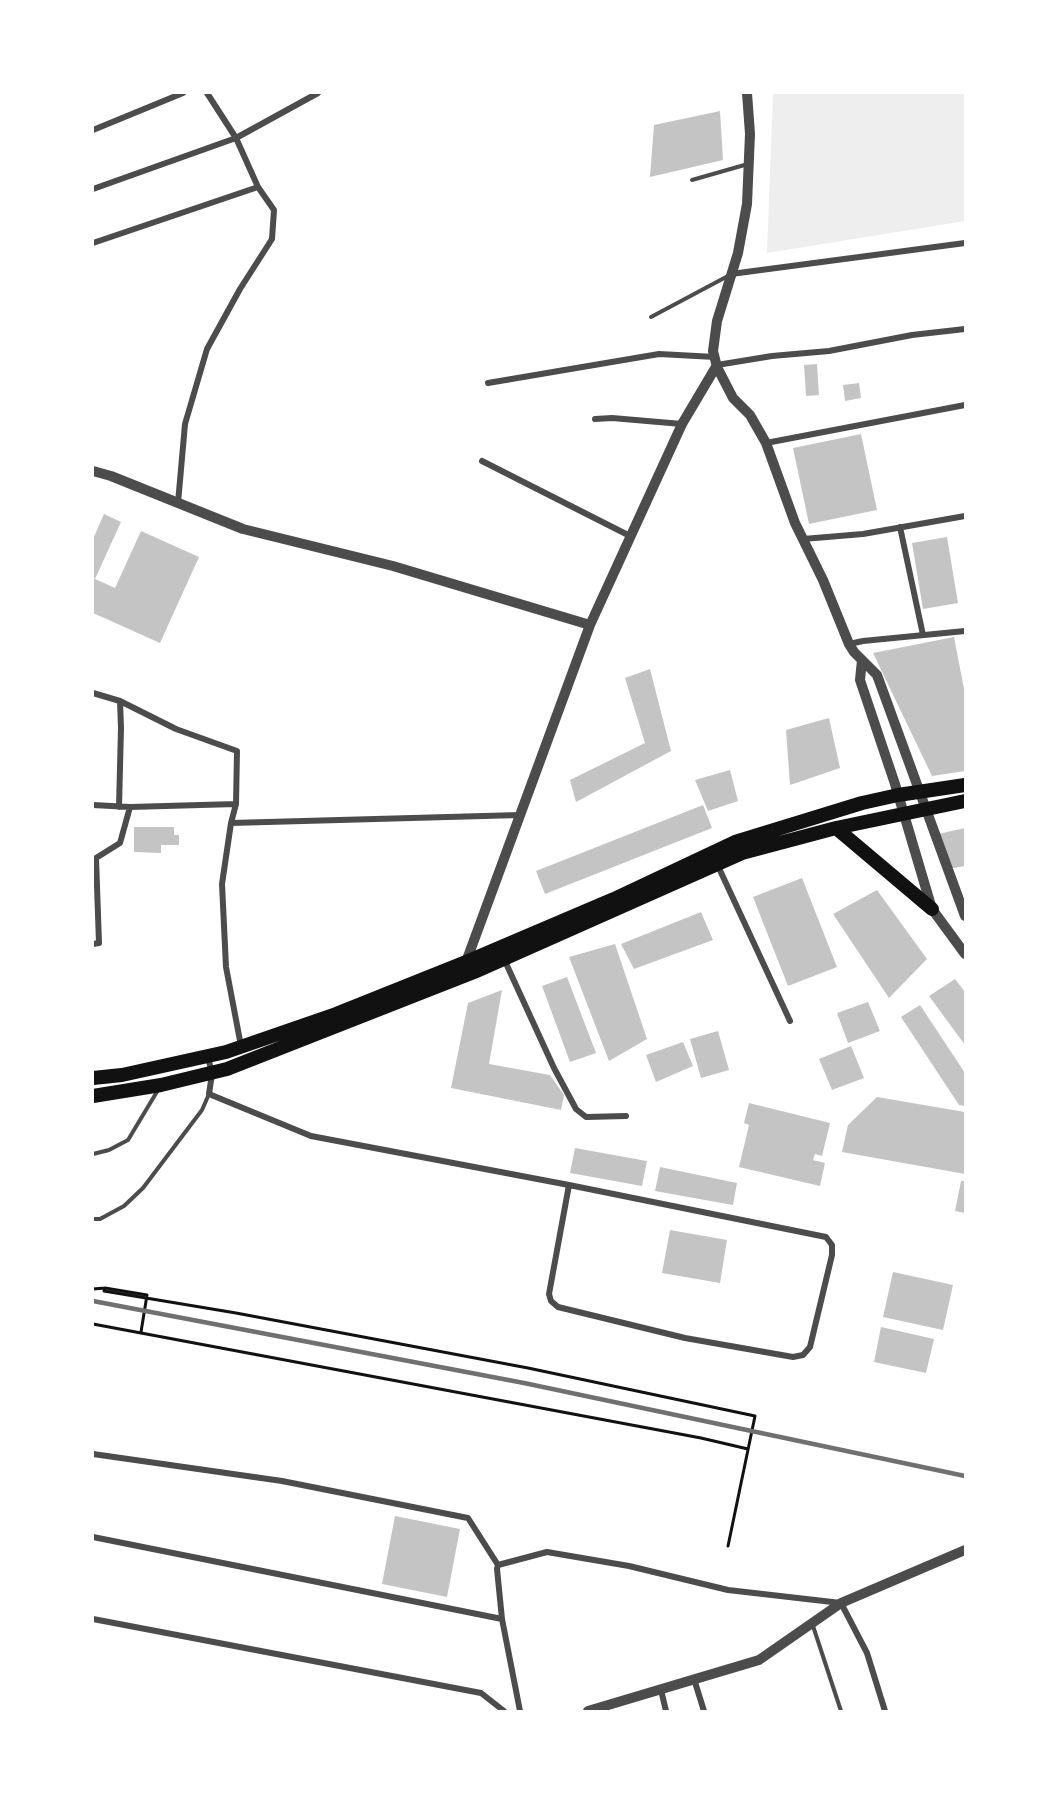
<!DOCTYPE html>
<html>
<head>
<meta charset="utf-8">
<style>
  body { margin:0 }
  #map { position:relative; width:1058px; height:1804px; overflow:hidden; background:#fff; font-family:Figtree,sans-serif }
  canvas { display:block }
  .frame { position:absolute; inset:0; border:94px solid #fff; pointer-events:none }
</style>
</head>
<body>
<div id="map">
<canvas width="1058" height="1804"></canvas>
<div class="frame"></div>
</div>
<script>
const ctx = document.querySelector('canvas').getContext('2d');
ctx.lineJoin = 'round';
function fill(path, color) { ctx.fillStyle = color; ctx.fill(path, 'evenodd'); }
const toPath = rows => new Path2D(rows.map(r => 'M' + r).join(''));
function stroke(path, color, width, dash) { ctx.strokeStyle = color; ctx.lineWidth = width; ctx.lineCap = dash ? 'butt' : 'round'; ctx.setLineDash(dash || []); ctx.stroke(path); }
fill(toPath([
  [773,93,965,93,965,221,767,253]
]), '#eee');
fill(toPath([
  [720,111,723,160,650,177,654,125],
  [817,364,819,395,806,396,804,365],
  [859,383,861,398,845,401,843,385],
  [861,434,877,510,809,524,793,448],
  [104,514,121,522,95,579,115,588,141,531,199,557,160,643,93,613,93,539],
  [947,537,958,603,923,609,912,543],
  [954,637,965,694,965,771,932,776,873,653],
  [650,669,671,751,576,802,570,780,645,743,625,678],
  [829,718,840,768,790,785,786,730],
  [730,770,738,801,708,811,695,780],
  [703,805,712,828,545,894,536,871],
  [134,827,174,827,174,835,179,835,179,845,161,845,161,853,134,852],
  [965,828,965,866,949,869,938,834],
  [802,878,837,967,788,986,753,897],
  [877,890,927,959,889,998,833,914],
  [701,912,713,940,634,969,621,944],
  [615,944,647,1039,609,1061,569,957],
  [567,977,596,1053,570,1062,542,986],
  [955,979,965,992,965,1045,929,996],
  [502,990,489,1064,550,1075,564,1095,561,1110,451,1088,468,1003],
  [868,1002,880,1031,848,1043,837,1013],
  [920,1005,965,1073,965,1106,959,1105,901,1017],
  [718,1031,729,1070,701,1078,690,1039],
  [683,1042,693,1066,656,1082,646,1055],
  [851,1046,864,1078,832,1090,819,1059],
  [877,1097,965,1112,965,1174,842,1152,848,1125],
  [749,1103,830,1123,822,1156,815,1154,813,1160,825,1163,820,1186,739,1167,749,1125,744,1123],
  [575,1148,647,1161,642,1186,570,1173],
  [660,1167,737,1183,733,1205,655,1191],
  [961,1181,965,1181,965,1213,955,1211],
  [670,1230,727,1240,720,1283,662,1273],
  [893,1272,953,1285,943,1330,883,1317],
  [881,1327,934,1339,926,1373,874,1362],
  [395,1516,460,1529,447,1597,382,1584]
]), '#c4c4c4');
stroke(toPath([
  [105,1288,147,1295,141,1332],
  [93,1289,105,1288,104,1291,236,1313,528,1368,755,1416,728,1546],
  [93,1324,701,1438,748,1449]
]), '#111', 3);
stroke(toPath([
  [692,180,748,164],
  [651,317,728,276],
  [93,1154,109,1150,128,1140,158,1090],
  [93,1219,100,1219,124,1206,143,1188,202,1110,209,1094],
  [813,1626,841,1711]
]), '#4c4c4c', 4);
stroke(toPath([
  [93,130,183,93],
  [93,189,236,138,318,93],
  [93,243,258,187],
  [731,274,965,243],
  [717,365,772,356,829,351,912,335,965,329],
  [488,383,659,354,715,357],
  [595,419,612,418,682,424],
  [766,443,965,405],
  [482,461,630,536],
  [178,503,185,424,207,349,240,289,272,239,274,210,258,187,236,138,207,93],
  [900,527,923,635],
  [803,539,863,534,965,516],
  [849,644,863,641,965,631],
  [93,693,120,701,121,728,119,807],
  [120,701,176,729,237,751,236,804],
  [93,805,130,807,236,804,231,823],
  [718,866,790,1021],
  [93,944,99,943,96,858,120,843,130,807],
  [504,959,554,1068,576,1109,586,1117,626,1116],
  [241,1046,226,967,222,884,231,823,520,815],
  [208,1057,212,1074,209,1094,311,1136,569,1185,826,1237,832,1245,832,1255,810,1347,803,1355,793,1357,685,1338,558,1307,551,1301,549,1294,569,1185],
  [93,1454,282,1481,468,1518,498,1565],
  [93,1537,502,1619],
  [93,1619,481,1693,504,1711],
  [694,1679,704,1711],
  [661,1690,666,1711],
  [520,1711,502,1619,497,1569,498,1565,547,1552,629,1566,728,1590,841,1603,867,1653,885,1711]
]), '#4c4c4c', 6);
stroke(toPath([
  [747,93,750,134,747,204,738,253,717,321,713,351,717,367,733,398,750,415,766,443,795,523,823,580,849,644,854,652,877,675,965,916],
  [93,471,111,476,243,529,393,566,590,625],
  [862,660,860,680,895,784,932,909,965,954],
  [466,962,590,625,682,424,717,365],
  [588,1711,759,1660,841,1603,965,1550]
]), '#4c4c4c', 10);
stroke(toPath([
  [836,828,932,909],
  [93,1078,122,1075,226,1052,336,1014,466,962,614,899,735,842,862,803,898,795,965,785],
  [93,1096,161,1085,227,1069,474,972,742,853,836,828,965,801]
]), '#111', 14);
stroke(toPath([
  [93,1301,524,1383,965,1476]
]), '#707070', 4.5);
</script>
</body>
</html>
